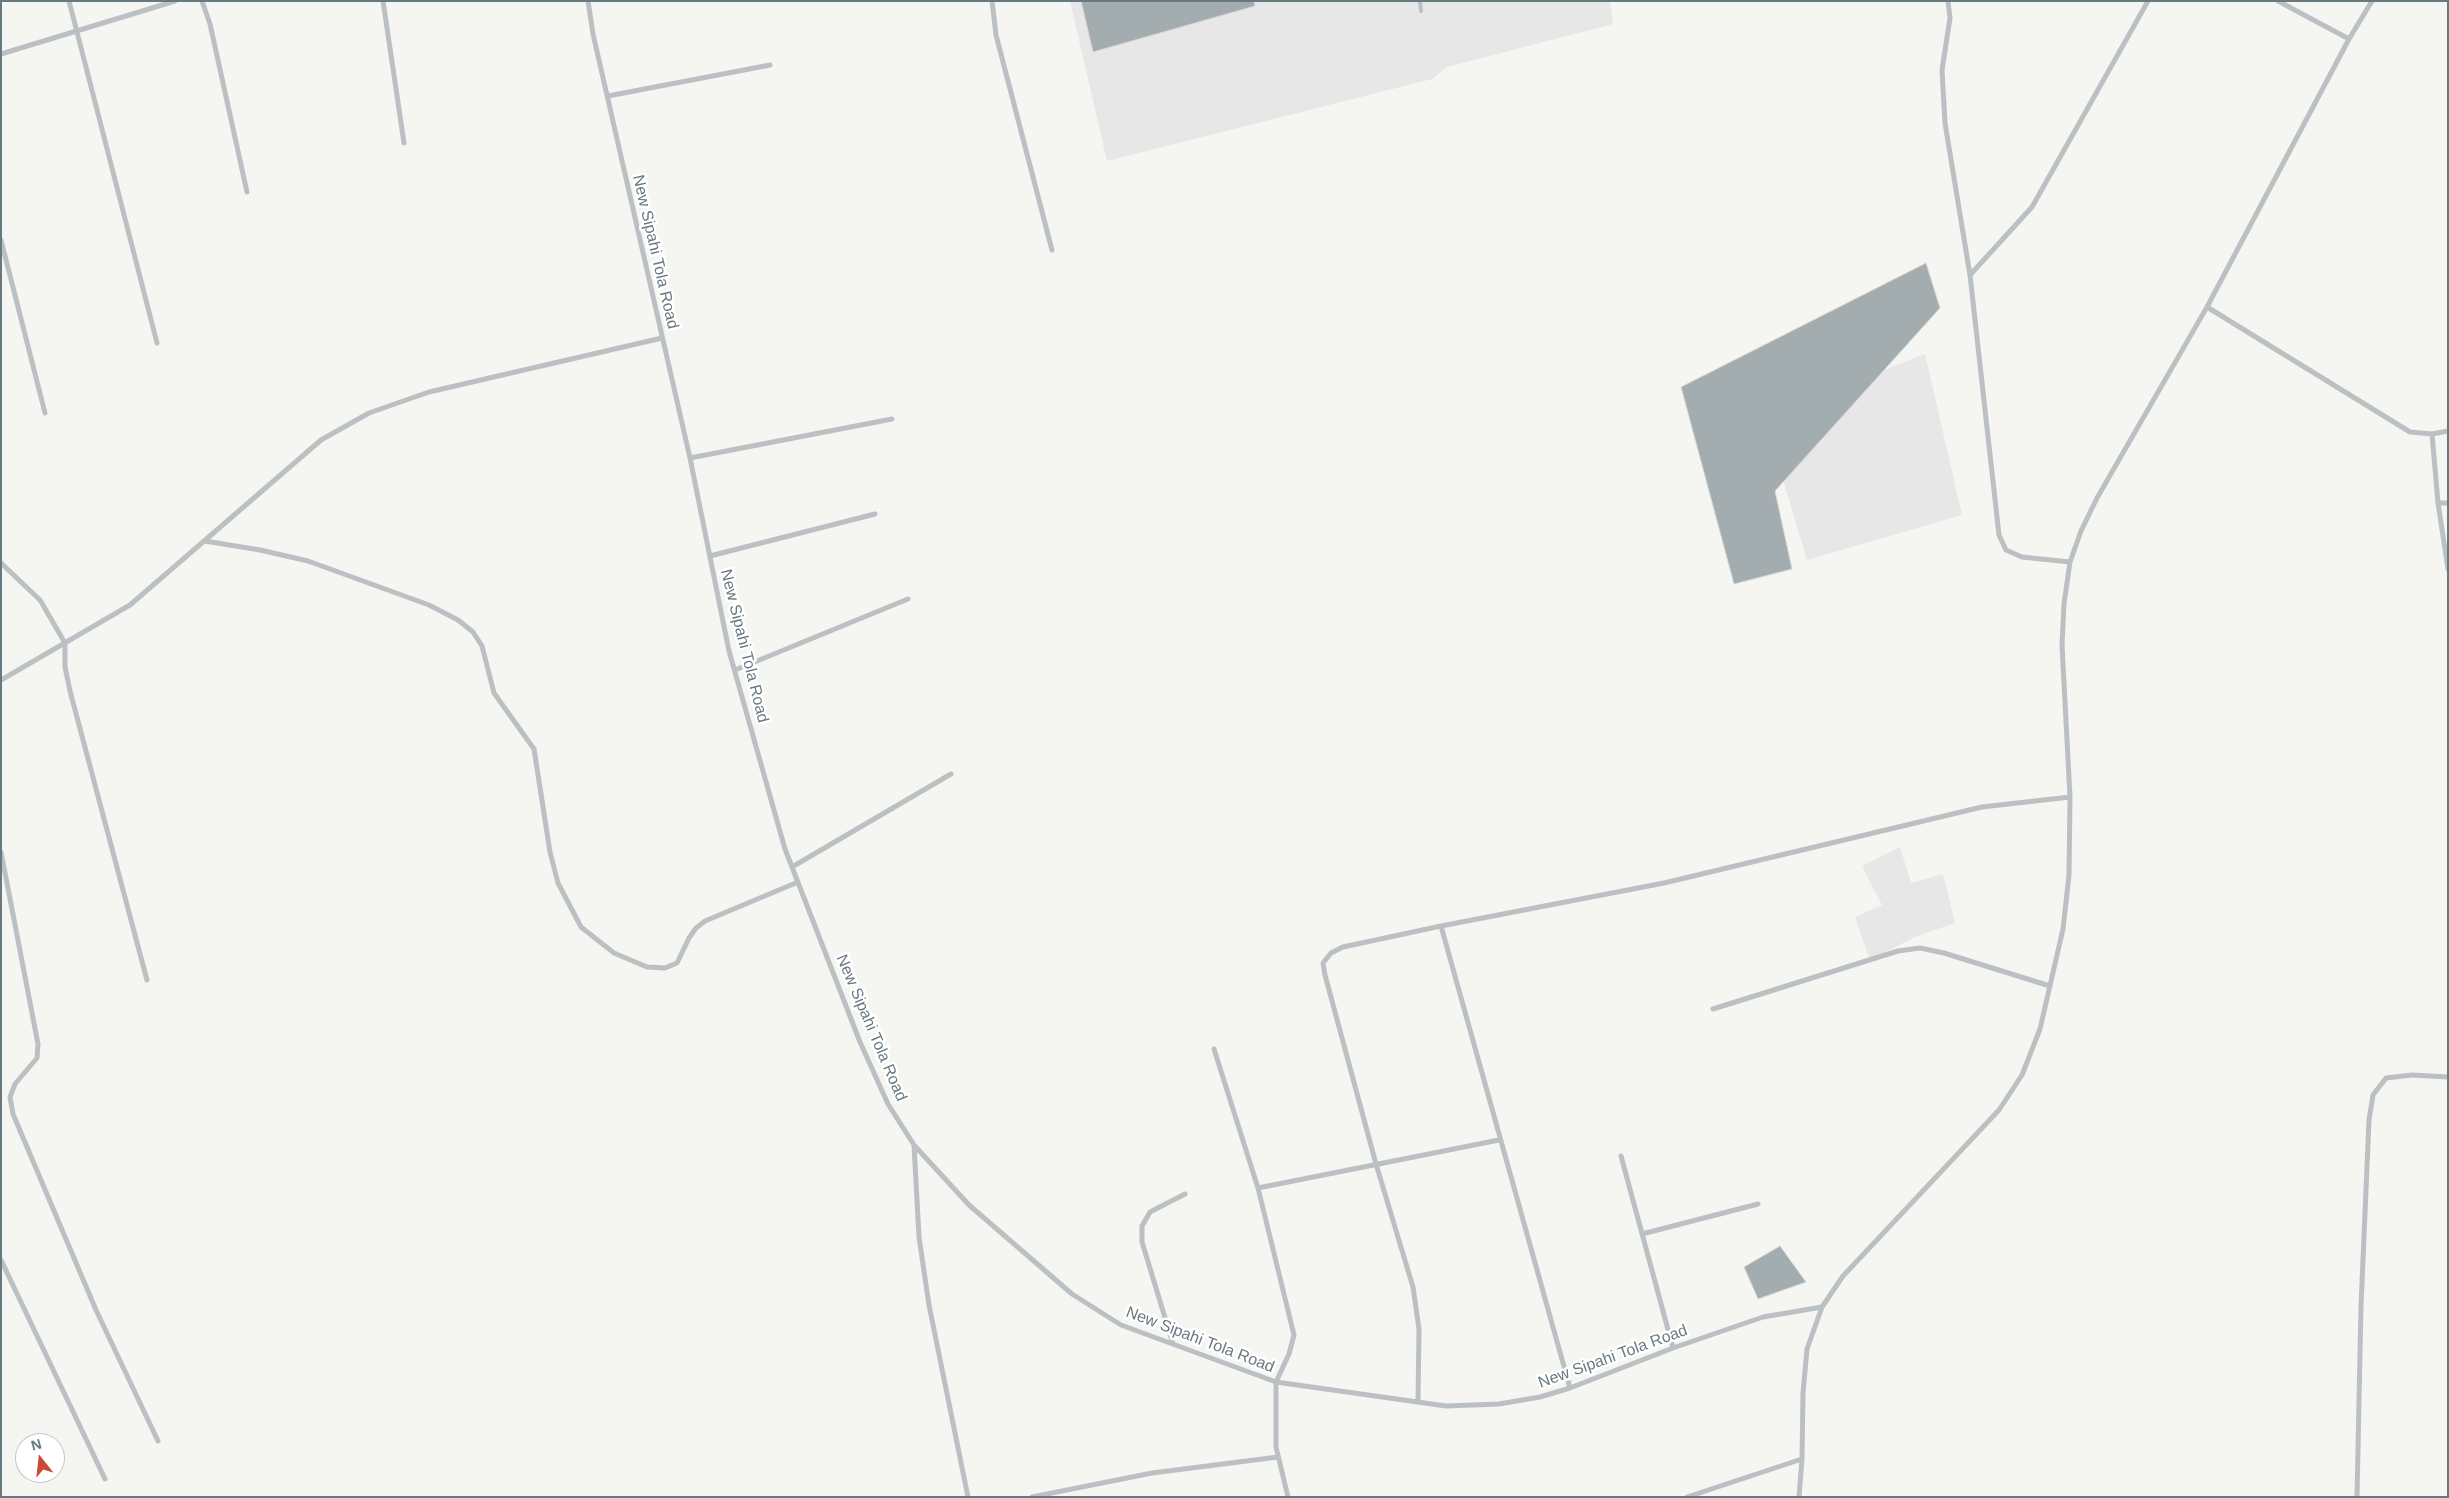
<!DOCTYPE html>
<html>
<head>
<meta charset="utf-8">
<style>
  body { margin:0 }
  #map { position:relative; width:2449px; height:1498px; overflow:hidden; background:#f5f5f2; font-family:Helvetica,sans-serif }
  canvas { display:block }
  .frame { position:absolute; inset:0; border:2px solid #687980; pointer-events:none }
  .north { position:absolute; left:15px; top:1433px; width:50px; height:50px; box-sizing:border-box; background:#fff; border:1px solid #c3c9cc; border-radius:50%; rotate:344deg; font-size:14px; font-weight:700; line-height:20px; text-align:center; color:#687980 }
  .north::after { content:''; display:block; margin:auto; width:18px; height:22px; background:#ce483a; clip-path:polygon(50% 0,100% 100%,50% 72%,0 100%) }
</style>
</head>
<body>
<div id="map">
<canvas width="2449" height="1498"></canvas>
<div class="frame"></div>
<div class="north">N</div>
</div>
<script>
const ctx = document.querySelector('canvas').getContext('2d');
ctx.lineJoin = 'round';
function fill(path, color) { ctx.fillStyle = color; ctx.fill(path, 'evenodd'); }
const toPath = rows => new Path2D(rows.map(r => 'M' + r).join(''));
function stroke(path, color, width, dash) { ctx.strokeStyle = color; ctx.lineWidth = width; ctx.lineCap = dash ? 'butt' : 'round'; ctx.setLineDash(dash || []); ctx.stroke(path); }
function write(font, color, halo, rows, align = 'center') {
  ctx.font = font + ' Helvetica,sans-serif'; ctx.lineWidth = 5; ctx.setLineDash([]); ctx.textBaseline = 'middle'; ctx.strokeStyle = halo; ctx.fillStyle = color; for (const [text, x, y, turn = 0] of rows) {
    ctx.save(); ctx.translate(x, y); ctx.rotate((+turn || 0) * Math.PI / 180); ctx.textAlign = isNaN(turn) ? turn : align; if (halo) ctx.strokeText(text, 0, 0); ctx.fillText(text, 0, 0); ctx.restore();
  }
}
fill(toPath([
  [1070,1,1610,1,1613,24,1447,67,1432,79,1107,161],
  [1925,354,1962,515,1807,560,1764,416],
  [1900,847,1911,883,1943,874,1955,923,1917,936,1870,960,1855,917,1882,905,1862,866]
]), '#e6e7e6');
const building = toPath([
  [1081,1,1254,1,1255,6,1093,52,1081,1],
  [1926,263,1940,308,1775,491,1792,569,1734,584,1681,387,1926,263],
  [1780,1246,1806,1282,1758,1299,1744,1267,1780,1246]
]);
fill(building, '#a3acaf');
stroke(building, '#d7d7d5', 1);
stroke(toPath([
  [1420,1,1421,11]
]), '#bbc0c2', 4);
stroke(toPath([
  [69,1,157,343],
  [202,1,210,24,247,192],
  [383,1,404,143],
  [588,1,593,34,690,458,729,651,785,849,860,1042,888,1104,914,1145,969,1205,1072,1294,1121,1325,1276,1382,1446,1406,1499,1404,1540,1397,1570,1388,1673,1348,1763,1317,1822,1307],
  [992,1,996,35,1052,250],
  [1948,1,1950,18,1942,70,1945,123,1970,275,1999,535,2006,550,2022,557,2070,562],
  [2278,1,2349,39],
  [1,54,175,1],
  [608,96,770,65],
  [1,240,45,413],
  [1970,275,2032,207,2148,1],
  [2207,307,2410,432,2432,434,2448,431],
  [2432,434,2438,503,2448,569],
  [690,458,892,419],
  [2438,503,2448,503],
  [205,541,260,550,308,561,429,605,458,620,473,632,482,646,494,693,534,749,550,852,558,883,581,927,614,953,647,967,665,968,677,963,689,938,696,928,705,921,798,882],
  [710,556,875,514],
  [1,563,40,600,65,643,65,667,70,691,147,980],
  [735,670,908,599],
  [1,680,130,605,321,440,369,413,429,392,662,338],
  [1,852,38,1044,37,1058,15,1084,10,1097,13,1114,96,1310,158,1441],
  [792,867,951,774],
  [1441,926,1570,1388],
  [1713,1009,1898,951,1920,948,1944,953,2050,986],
  [1214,1049,1258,1188,1294,1335,1289,1354,1276,1382,1276,1447,1288,1497],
  [914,1145,919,1237,929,1305,968,1497],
  [1621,1156,1673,1348],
  [1258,1188,1499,1140],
  [1642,1234,1758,1204],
  [1,1260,105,1479],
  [1173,1344,1142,1242,1142,1226,1150,1212,1185,1194],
  [1418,1402,1419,1329,1413,1287,1376,1164,1325,975,1323,963,1331,953,1343,947,1441,926,1664,883,1982,807,2070,797],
  [1032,1497,1152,1473,1278,1457],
  [1687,1497,1802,1459],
  [1799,1497,1802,1459,1803,1393,1807,1349,1822,1307,1843,1276,1999,1110,2022,1075,2040,1029,2063,929,2069,875,2070,797,2062,645,2064,604,2070,562,2081,531,2097,498,2207,307,2349,39,2372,1],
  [2357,1497,2361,1306,2369,1120,2373,1095,2386,1078,2412,1075,2448,1077]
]), '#bbc0c2', 5);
write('16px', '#687980', '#fff', [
  ["New Sipahi Tola Road",655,252,77],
  ["New Sipahi Tola Road",744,646,76],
  ["New Sipahi Tola Road",871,1028,67],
  ["New Sipahi Tola Road",1200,1340,21],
  ["New Sipahi Tola Road",1613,1357,-20]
]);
</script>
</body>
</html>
